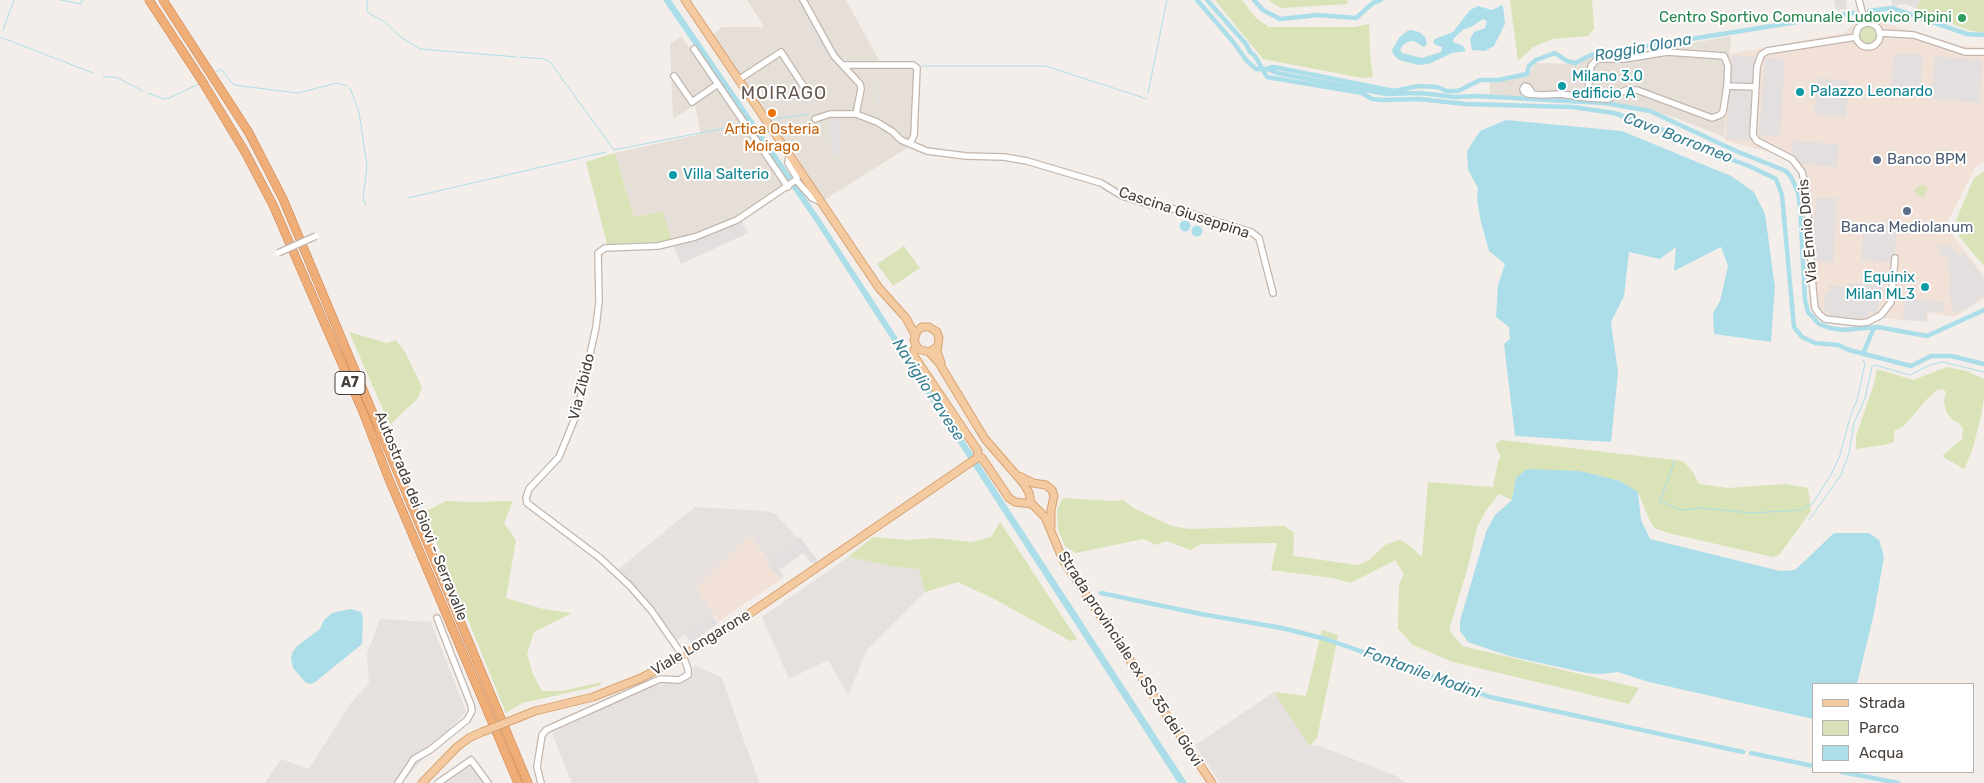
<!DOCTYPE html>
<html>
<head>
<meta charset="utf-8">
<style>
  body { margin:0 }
  #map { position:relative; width:1984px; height:783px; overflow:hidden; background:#f3eee9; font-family:Rubik,sans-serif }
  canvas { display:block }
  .legend { position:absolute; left:1812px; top:683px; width:162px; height:90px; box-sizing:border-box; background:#fff; border:1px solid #b5b2af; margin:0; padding:6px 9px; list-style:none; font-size:15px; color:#463e38 }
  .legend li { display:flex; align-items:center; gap:10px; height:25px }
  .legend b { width:25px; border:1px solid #b5b2af }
</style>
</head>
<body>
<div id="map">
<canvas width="1984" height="783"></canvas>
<ul class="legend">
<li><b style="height:6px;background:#f4caa1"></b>Strada</li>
<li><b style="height:14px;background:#d9e3b7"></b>Parco</li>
<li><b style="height:14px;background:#acdee9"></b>Acqua</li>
</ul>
</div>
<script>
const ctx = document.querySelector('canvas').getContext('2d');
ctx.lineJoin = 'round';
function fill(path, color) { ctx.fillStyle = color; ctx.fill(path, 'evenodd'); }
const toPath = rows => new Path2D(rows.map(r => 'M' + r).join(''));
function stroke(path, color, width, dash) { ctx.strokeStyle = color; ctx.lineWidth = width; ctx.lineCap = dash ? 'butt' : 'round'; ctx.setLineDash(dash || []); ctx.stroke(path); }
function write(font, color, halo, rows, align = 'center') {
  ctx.font = font + ' Rubik,sans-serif'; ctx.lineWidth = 4; ctx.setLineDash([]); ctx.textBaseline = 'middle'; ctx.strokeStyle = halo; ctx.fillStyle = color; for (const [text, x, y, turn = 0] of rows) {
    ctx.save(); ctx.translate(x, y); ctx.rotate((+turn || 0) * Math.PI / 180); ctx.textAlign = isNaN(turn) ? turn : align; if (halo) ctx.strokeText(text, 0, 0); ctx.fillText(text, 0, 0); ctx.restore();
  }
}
fill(toPath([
  [747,0,846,0,880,62,912,62,918,66,920,69,917,135,913,144,818,204,707,38,722,27,764,27],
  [681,36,786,186,740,216,672,241,634,217,615,153,701,134,695,105,673,119,670,44],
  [1731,36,1724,137,1671,116,1620,104,1490,95,1490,82,1529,75,1535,63,1577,64,1591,56,1639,53]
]), '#e6dfd8');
fill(toPath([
  [1875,20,1961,46,1984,47,1984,161,1975,168,1948,221,1950,232,1984,276,1984,299,1954,317,1928,312,1927,322,1883,318,1873,322,1840,324,1825,320,1810,308,1800,173,1790,161,1775,154,1724,140,1730,54,1844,33,1855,23],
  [750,535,780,580,719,621,696,588]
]), '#f2e1d7');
fill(toPath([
  [695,507,765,511,775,514,799,539,769,562,750,535,696,588,714,614,676,641,653,606,617,570],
  [848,557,896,567,919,569,925,592,867,650,848,695,828,660,789,679,762,617],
  [380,619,431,622,466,711,402,783,265,783,281,759,309,769,350,704,369,683,367,654],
  [695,665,722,678,759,783,572,783,552,733,646,687,685,680],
  [1274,692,1310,746,1317,745,1394,775,1407,783,1220,783,1195,745],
  [471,754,493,783,437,783]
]), '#e6e0de');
fill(toPath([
  [1215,0,1242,0,1256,18,1269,27,1354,27,1369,24,1370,55,1373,77,1362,78,1263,59],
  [1268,0,1347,0,1348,4,1281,8],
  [1510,0,1592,0,1594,29,1588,36,1553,39,1533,47,1518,61],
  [1916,0,1984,0,1984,33,1967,30,1913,7],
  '1858 35a10 10 0 1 1 20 0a10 10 0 1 1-20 0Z',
  [615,153,634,217,663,212,672,241,607,244,586,162],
  [1984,171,1984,266,1959,236,1956,220,1974,178],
  [1923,184,1927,187,1928,189,1923,198,1913,190],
  [904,246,920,268,893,286,877,264],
  [349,332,387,343,396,340,405,352,422,387,418,398,391,424,388,421],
  [1947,367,1966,371,1984,379,1984,397,1981,417,1972,451,1964,469,1942,456,1962,439,1963,429,1959,423,1952,420,1946,411,1944,401,1946,392,1943,389,1937,390,1926,400,1903,427,1894,431,1894,442,1884,445,1856,449,1856,436,1874,384,1877,369,1913,380],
  [1501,440,1683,461,1693,472,1699,484,1728,488,1786,484,1808,488,1811,511,1779,555,1773,557,1668,533,1655,528,1649,519,1638,492,1620,481,1580,471,1554,471,1516,478,1512,500,1499,494,1487,509,1477,527,1469,563,1449,630,1462,646,1639,688,1629,704,1453,662,1413,645,1398,629,1399,584,1404,574,1395,560,1351,583,1333,578,1271,570,1277,543,1201,544,1191,550,1166,541,1157,545,1143,539,1076,553,1065,546,1058,530,1057,510,1063,498,1111,501,1123,500,1135,509,1172,526,1189,529,1284,526,1294,532,1293,556,1358,565,1369,560,1385,545,1399,540,1406,543,1422,557,1428,482,1493,487,1498,462,1501,456,1497,450,1496,444],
  [446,501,472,502,513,501,504,523,516,540,506,598,543,609,572,613,534,632,527,654,533,674,542,691,561,691,602,682,599,686,522,703,506,713,424,512],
  [1000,522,1077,639,1070,641,996,600,958,582,925,592,919,569,896,567,848,557,873,537,907,540,935,538,971,542,991,537],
  [1322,630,1338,635,1336,646,1317,738,1310,746,1274,692,1306,696]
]), '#d9e3b7');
fill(toPath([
  [1834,0,1846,0,1847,9,1836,10],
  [1891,0,1920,0,1917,8,1905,4,1893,6],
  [808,14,830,54,826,55,805,16],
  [1894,54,1923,54,1920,98,1898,97,1894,92,1891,91],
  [1732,55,1755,57,1750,141,1726,139],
  [1935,56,1982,60,1980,103,1931,99],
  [1765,58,1785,59,1780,137,1759,135],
  [1817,78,1849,81,1846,117,1814,115],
  [878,82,882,117,880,119,875,83],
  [840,118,841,154,831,155,829,119],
  [1792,141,1839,144,1837,167,1802,164,1791,153],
  [1816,198,1837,198,1833,263,1815,261,1814,226],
  [741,220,748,233,681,264,674,246,728,227],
  [1879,223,1897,224,1894,263,1861,260,1864,231,1878,232],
  [1946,245,1955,250,1958,254,1965,254,1984,278,1984,295,1976,303,1954,315,1949,289,1951,281,1947,266,1948,258,1940,256,1938,246],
  [1848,283,1883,285,1883,301,1879,301,1878,313,1869,312,1868,319,1832,316,1824,308,1825,293,1828,293,1829,285,1847,287],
  [1905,299,1944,302,1943,312,1927,311,1926,321,1903,320],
  [800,537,818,561,814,564,810,562,803,553,779,570,784,576,780,579,767,563],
  [712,615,718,623,691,643,685,634]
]), '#e2dfde');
fill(toPath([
  [663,0,671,0,821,220,1187,783,1178,783,816,223],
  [1502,5,1503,6,1505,24,1494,46,1485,51,1472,50,1470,39,1474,32,1485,28,1487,21,1483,19,1471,27,1464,29,1454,38,1453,42,1463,46,1466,51,1452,53,1429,64,1418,65,1399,60,1393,54,1392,50,1399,38,1407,31,1411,30,1419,32,1425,37,1427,44,1424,47,1414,41,1410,41,1403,45,1400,50,1402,53,1422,58,1441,52,1442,47,1436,45,1433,42,1435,39,1453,32,1470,10,1478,6,1492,10],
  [1506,120,1622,131,1731,176,1754,192,1765,214,1775,287,1771,342,1714,334,1713,313,1720,301,1728,266,1721,247,1674,271,1676,247,1660,259,1629,252,1624,296,1611,322,1618,373,1611,442,1515,436,1504,344,1510,339,1509,327,1496,317,1498,285,1505,264,1489,251,1481,222,1477,200,1478,188,1468,170,1467,151,1480,131],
  '1179.5 226a5.5 5.5 0 1 1 11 0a5.5 5.5 0 1 1-11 0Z',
  '1191.5 231a5.5 5.5 0 1 1 11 0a5.5 5.5 0 1 1-11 0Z',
  [1527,469,1580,471,1620,481,1638,492,1641,520,1650,539,1780,571,1795,570,1834,533,1869,533,1879,540,1884,557,1874,613,1857,684,1813,684,1813,719,1649,682,1618,672,1602,674,1586,673,1509,656,1468,642,1460,631,1460,621,1486,532,1495,515,1512,500,1516,478],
  [351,609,361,612,363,617,362,644,314,683,309,684,305,682,293,668,291,659,292,653,297,646,320,629,324,620,332,613]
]), '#acdee9');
stroke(toPath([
  [61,0,81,4,82,0],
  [367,0,367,11,370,14,385,22,402,38,420,49,517,57],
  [3,30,14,0],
  [0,37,93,73],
  [520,57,544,59,550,62,614,150,740,125],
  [922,66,1046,66,1147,99],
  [216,72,221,69,234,85,289,92,298,93,337,83,347,86],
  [103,77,116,77,143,91],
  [350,88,359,112,367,166,363,199,366,205],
  [148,93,164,99,169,98,199,84],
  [1148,93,1167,0],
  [774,119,808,114],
  [408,198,606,152],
  [1862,356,1863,354],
  [1675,460,1660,501,1680,510,1702,508,1750,513,1802,510,1813,503,1832,473,1840,455,1851,414,1857,400,1865,364,1863,360],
  [1809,520,1841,475,1849,453,1854,423,1865,398,1872,367,1875,365,1910,375,1930,365,1943,362,1984,372]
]), '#acdee9', 1);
stroke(toPath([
  [1197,0,1234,43,1246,60,1256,69,1268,69,1277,73,1386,94,1420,93,1455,97,1476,96,1605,103,1650,111,1736,151,1786,171,1791,177,1798,192,1800,206,1805,300,1808,312,1819,324,1830,328,1843,330,1878,327,1927,336,1984,310],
  [1207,0,1246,44,1250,52,1255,56,1267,77,1362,93,1372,99,1382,100,1419,99,1465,104,1572,107,1614,113,1666,131,1697,147,1749,166,1776,179,1782,195,1794,327,1802,337,1815,343,1838,345,1849,350,1911,366,1931,356,1951,356,1984,364],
  [1254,0,1263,10,1280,19,1318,15,1356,18,1373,3,1381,0],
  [1869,11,1892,8,1967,34,1984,35],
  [1269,68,1274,67,1394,91,1419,86,1437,87,1447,91,1458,91,1480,80,1498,80,1527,74,1529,66,1536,60,1555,53,1567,61,1575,63,1591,55,1853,13],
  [1863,354,1873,330,1877,327],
  [1101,593,1201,614,1282,628,1326,639,1490,697,1743,752],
  [1751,753,1813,766],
  [1842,772,1898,783]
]), '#acdee9', 4.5);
const minor = toPath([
  [803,0,834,56,860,84,861,89,856,114],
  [1859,0,1865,23],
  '1856 35a12 12 0 1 1 24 0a12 12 0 1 1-24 0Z',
  [1880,33,1914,35,1965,52,1984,52],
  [1856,37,1767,51,1761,55,1757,67,1753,135,1757,141,1792,159,1802,172,1806,189,1813,289,1815,308,1819,314,1825,319,1859,323,1868,322,1881,315,1891,302,1895,258],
  [694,49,788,187],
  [844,65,913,65,917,68,914,135,910,144],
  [674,76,692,102,718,84],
  [738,80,781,52,804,87],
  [1727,86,1723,112,1720,115,1712,118,1637,90,1626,90,1608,99,1587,98,1591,66,1597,59,1624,59,1667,52,1724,56,1728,66,1727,86,1756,87],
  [1533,94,1528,87,1525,86,1523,89,1524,92,1528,94,1542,95,1561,94,1587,98],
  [815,119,830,114,856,114,877,122,893,132,901,140,927,151,966,156,1004,157,1027,161,1101,183,1122,196,1154,206,1180,210,1251,232,1259,238,1273,293],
  [789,156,788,163,797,178,796,180,812,198,819,201],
  [398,783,414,759,430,750,467,720,472,711,471,705,437,618],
  [438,783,471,760,488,783],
  [541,783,537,767,542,735,546,730,653,682,660,679,679,680,688,675,688,669,683,656,651,610,630,586,600,558,527,503,526,498,529,489,559,457,577,413,596,327,599,301,598,253,605,248,658,246,695,237,737,220,796,180]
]);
const major = toPath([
  [685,0,879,288,906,318,915,335],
  [937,347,929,352,918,349,914,340,917,331,922,327,929,327,937,332,939,338,937,351,941,363],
  [929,352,939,363,985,439,1024,484,1029,493,1031,503,1045,517,1063,560,1212,783],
  [977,458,982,458,1009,498,1015,502,1032,504],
  [1019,476,1033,483,1046,485,1052,490,1054,496,1051,510,1051,526],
  [520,717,535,711,593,697,641,678,683,656,743,618,977,458,978,451,914,356,914,350,916,346],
  [422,783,457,747,469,738,482,732]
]);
const highway = toPath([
  [149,0,202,81,245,152,273,205,363,412,388,477,518,783],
  [163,0,249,133,283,199,528,783]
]);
stroke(minor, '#c1b7b0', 8);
stroke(major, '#d8a373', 9);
stroke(highway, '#ce7f49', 9);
stroke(minor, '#fff', 5.5);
stroke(major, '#f4caa1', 7);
stroke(highway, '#efad78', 8);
const minorBridge = toPath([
  [278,253,316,236]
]);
const majorBridge = toPath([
  [482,732,520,717]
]);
stroke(minorBridge, '#c1b7b0', 8, []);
stroke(majorBridge, '#d8a373', 9, []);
stroke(minorBridge, '#fff', 5.5);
stroke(majorBridge, '#f4caa1', 7);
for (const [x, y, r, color] of [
  [1962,18,5,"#2e9e5b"],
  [1562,86,5,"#0f9aa8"],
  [1800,92,5,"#0f9aa8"],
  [772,113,5,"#e8710a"],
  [1877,160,5,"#5c6f8a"],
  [673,175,5,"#0f9aa8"],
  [1907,211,5,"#5c6f8a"],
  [1925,287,5,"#0f9aa8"]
]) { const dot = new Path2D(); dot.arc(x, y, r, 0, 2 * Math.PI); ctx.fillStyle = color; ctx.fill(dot); stroke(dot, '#fff', 2); }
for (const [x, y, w] of [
  [350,383,30]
]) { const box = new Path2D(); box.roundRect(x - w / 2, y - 11.5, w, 23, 4); ctx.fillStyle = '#fff'; ctx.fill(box); stroke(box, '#463e38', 1); }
write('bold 14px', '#463e38', null, [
  ["A7",350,383]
]);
write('15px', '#27864d', '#fff', [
  ["Centro Sportivo Comunale Ludovico Pipini",1952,18]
], 'right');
write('15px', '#0d838f', '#fff', [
  ["Milano 3.0",1572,77],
  ["edificio A",1572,94],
  ["Palazzo Leonardo",1810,92],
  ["Villa Salterio",683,175],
  ["Equinix",1915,278,"right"],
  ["Milan ML3",1915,295,"right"]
], 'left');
write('15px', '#c56008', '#fff', [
  ["Artica Osteria",772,130],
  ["Moirago",772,147]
]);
write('15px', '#4e5e75', '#fff', [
  ["Banco BPM",1887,160],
  ["Banca Mediolanum",1907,228,"center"]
], 'left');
write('15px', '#463e38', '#fff', [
  ["Cascina Giuseppina",1184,213,18],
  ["Via Ennio Doris",1808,231,-95],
  ["Via Zibido",582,387,-76],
  ["Autostrada dei Giovi - Serravalle",421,516,68],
  ["Viale Longarone",701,643,-31],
  ["Strada provinciale ex SS 35 dei Giovi",1130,659,57]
]);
write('italic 16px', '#367f90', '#fff', [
  ["Roggia Olona",1643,48,-10],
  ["Cavo Borromeo",1678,138,21],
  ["Naviglio Pavese",928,390,57],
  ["Fontanile Modini",1422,673,20]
]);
ctx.letterSpacing = '1px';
write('18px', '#685951', '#fff', [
  ["MOIRAGO",784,94]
]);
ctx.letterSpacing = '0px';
</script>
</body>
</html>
